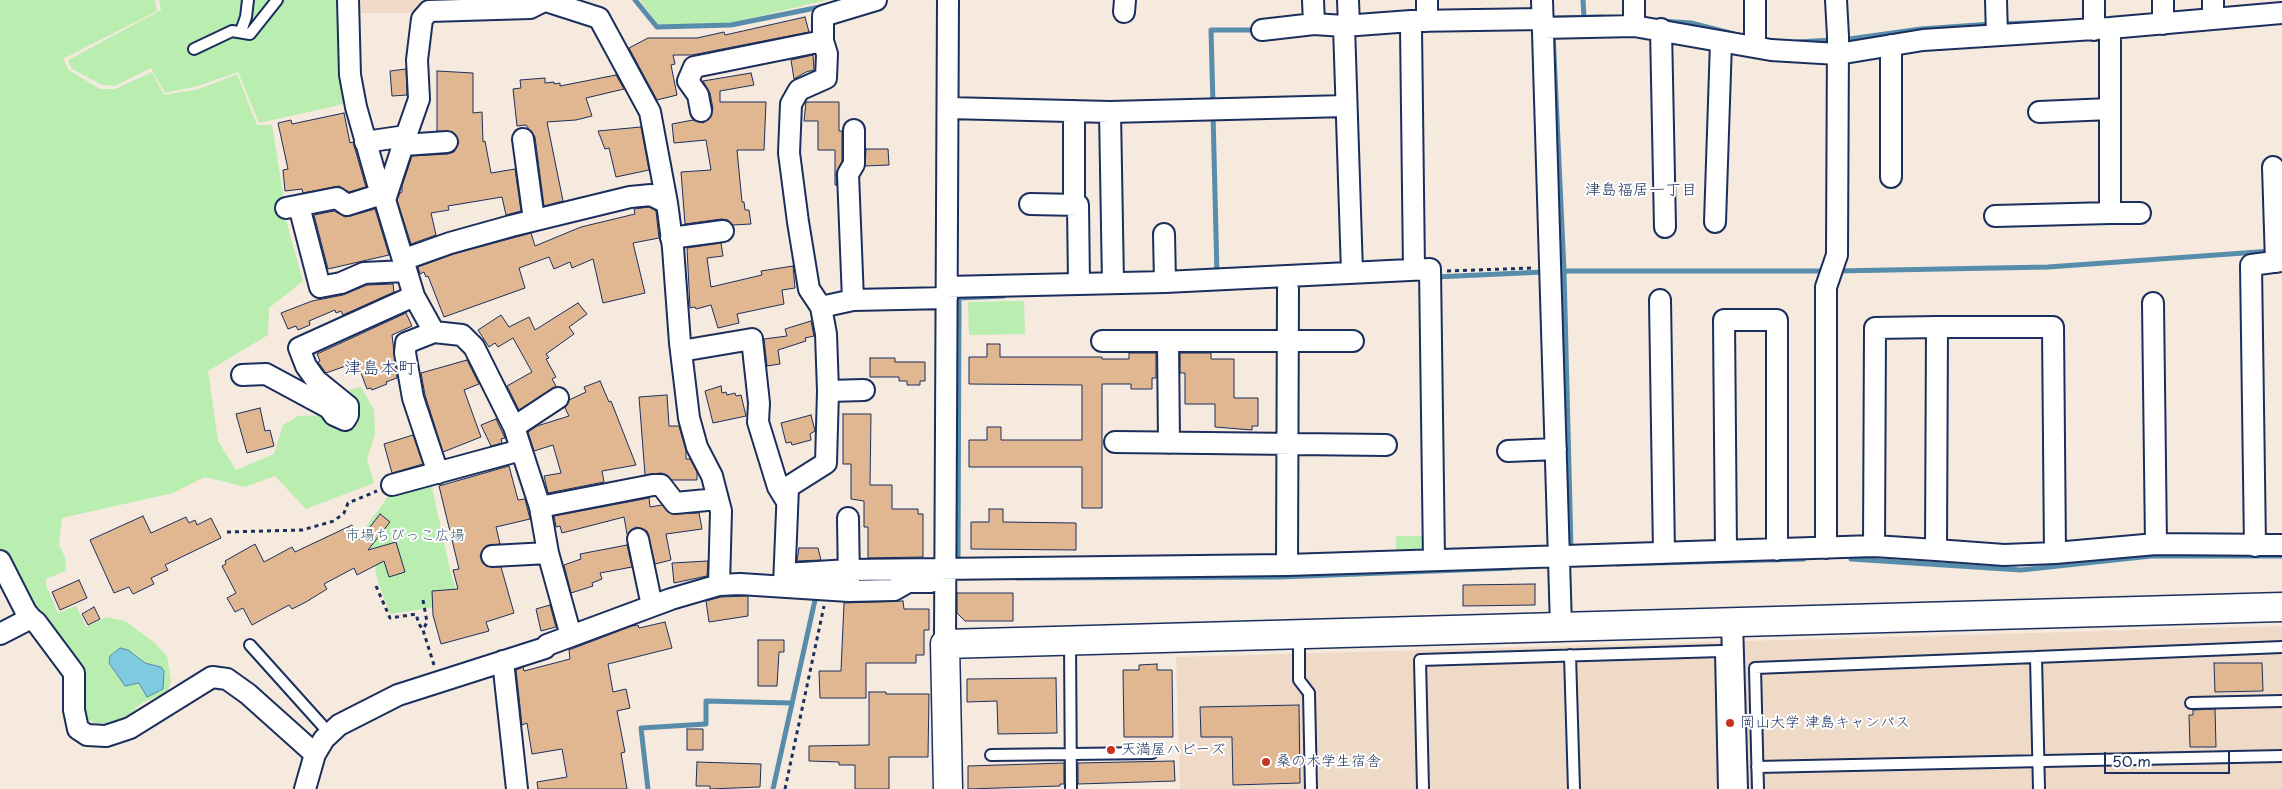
<!DOCTYPE html>
<html>
<head>
<meta charset="utf-8">
<style>
  body { margin:0 }
  #map { position:relative; width:2282px; height:789px; overflow:hidden; background:#f6e9de; font-family:"Playpen Sans",sans-serif }
  canvas { display:block }
  .scale { position:absolute; left:2104px; top:752px; width:126px; height:22px; box-sizing:border-box; border:2px solid #1b2f5e; border-top:0; padding-left:6px; font-size:15px; line-height:18px; white-space:nowrap; color:#1b2f5e; -webkit-text-stroke:4px #fff; paint-order:stroke }
</style>
</head>
<body>
<div id="map">
<canvas width="2282" height="789"></canvas>
<div class="scale">50 m</div>
</div>
<script>
const ctx = document.querySelector('canvas').getContext('2d');
ctx.lineJoin = 'round';
function fill(path, color) { ctx.fillStyle = color; ctx.fill(path, 'evenodd'); }
const toPath = rows => new Path2D(rows.map(r => 'M' + r).join(''));
function stroke(path, color, width, dash) { ctx.strokeStyle = color; ctx.lineWidth = width; ctx.lineCap = dash ? 'butt' : 'round'; ctx.setLineDash(dash || []); ctx.stroke(path); }
function write(font, color, halo, rows, align = 'center') {
  ctx.font = font + ' "Playpen Sans","Klee One",sans-serif'; ctx.lineWidth = 4; ctx.setLineDash([]); ctx.textBaseline = 'middle'; ctx.strokeStyle = halo; ctx.fillStyle = color; for (const [text, x, y, turn = 0] of rows) {
    ctx.save(); ctx.translate(x, y); ctx.rotate((+turn || 0) * Math.PI / 180); ctx.textAlign = isNaN(turn) ? turn : align; if (halo) ctx.strokeText(text, 0, 0); ctx.fillText(text, 0, 0); ctx.restore();
  }
}
fill(toPath([
  [355,0,530,0,419,13,356,13],
  [2282,626,2282,789,1180,789,1176,657]
]), '#efdac7');
fill(toPath([
  [0,0,155,0,157,11,63,59,69,70,100,89,115,89,152,72,164,95,199,89,237,74,257,125,272,125,283,193,282,206,303,281,269,308,268,335,208,371,218,441,236,470,274,454,283,425,298,416,324,415,323,418,350,431,355,425,358,415,342,392,361,387,374,410,375,434,367,459,374,483,306,509,275,476,245,487,205,477,173,493,62,518,59,545,65,557,66,571,46,579,46,585,58,613,76,606,86,627,106,617,125,621,155,643,167,656,171,681,167,693,144,702,135,708,136,714,112,723,94,723,85,718,84,665,35,608,0,552],
  [159,0,343,0,350,99,340,105,259,123,238,72,198,86,165,93,151,68,115,86,102,85,72,69,68,60,161,10],
  [640,0,827,0,730,23,659,26],
  [1024,301,1025,334,969,335,968,302],
  [430,478,450,570,460,603,390,614,378,582,372,551,363,531,389,495,397,488],
  [1396,536,1430,536,1430,549,1396,556]
]), '#b9eeb0');
const water = toPath([
  [120,648,128,650,145,663,161,667,164,671,163,689,147,697,139,683,125,686,109,663,110,656,120,648]
]);
fill(water, '#7fcadf');
stroke(water, '#578cab', 1);
stroke(toPath([
  [635,0,657,27,731,25,825,6],
  [1583,0,1584,17],
  [1661,21,1691,23,1734,34],
  [1553,23,1552,18,1603,17],
  [2001,24,2055,22],
  [1553,32,1564,271,1571,548],
  [1842,40,1921,29,1992,24],
  [1797,42,1833,40],
  [1213,105,1211,30,1258,30],
  [1213,113,1217,275],
  [1561,271,1827,271],
  [1836,271,2048,267,2272,251],
  [1435,277,1544,272],
  [1851,559,2021,570,2151,556,2282,556],
  [958,564,959,298,1004,296],
  [1617,564,1804,559],
  [1017,578,1280,577,1511,568],
  [648,789,641,728,706,724,706,701,791,703],
  [773,789,815,600]
]), '#578cab', 5);
const building = toPath([
  [805,17,809,32,692,55,673,55,675,64,671,65,677,95,657,100,629,48,648,38,697,38,724,32,725,35,805,17],
  [813,55,814,70,806,72,794,79,791,60,813,55],
  [406,69,407,95,392,96,390,71,406,69],
  [437,71,473,73,473,113,482,112,483,142,485,141,491,173,515,169,521,211,506,215,502,197,448,206,449,210,431,213,436,235,411,244,397,200,400,193,402,192,402,186,412,156,448,154,454,152,459,142,453,132,437,131,437,71],
  [751,73,754,85,720,91,720,102,766,102,764,150,737,150,742,202,744,202,745,210,749,210,751,224,733,225,728,220,721,219,685,224,681,172,711,170,706,140,674,143,672,124,693,120,703,123,710,118,713,109,710,93,703,81,751,73],
  [616,75,624,89,586,98,592,116,576,120,547,122,563,201,544,206,535,137,526,125,517,126,513,89,521,88,520,80,545,78,545,83,554,82,554,84,560,83,560,86,616,75],
  [806,102,839,102,839,131,842,131,842,161,836,174,837,185,835,185,835,150,818,150,818,121,804,121,806,102],
  [344,113,350,143,353,142,366,187,349,192,339,186,303,193,302,189,285,191,283,170,288,169,278,123,291,120,292,124,344,113],
  [641,127,649,170,616,177,609,148,605,149,598,131,641,127],
  [866,149,888,149,889,165,865,166,866,149],
  [649,207,656,211,659,238,633,243,645,293,603,303,593,259,572,268,570,262,554,269,549,257,519,268,525,288,444,317,428,276,426,277,424,272,420,274,418,267,454,254,531,233,535,246,581,227,635,214,634,209,649,207],
  [375,209,389,255,328,269,314,215,334,211,345,217,350,216,375,209],
  [721,243,723,256,707,258,711,287,762,275,761,271,793,266,795,288,782,290,784,304,737,314,739,323,718,328,711,305,696,309,695,307,690,308,687,248,721,243],
  [393,284,394,292,343,315,341,311,336,313,335,310,309,321,310,325,298,330,296,326,288,329,281,313,312,301,343,295,367,285,393,284],
  [578,303,587,314,569,327,574,334,546,354,549,358,546,359,556,377,552,379,556,386,519,410,507,386,532,372,513,338,498,347,495,343,489,347,478,330,501,315,509,327,529,317,535,330,578,303],
  [406,313,412,326,392,335,397,378,386,382,387,384,372,390,371,388,367,389,357,362,326,373,318,362,320,361,317,354,406,313],
  [811,321,814,336,805,338,806,341,778,350,780,364,767,366,764,339,787,336,785,329,811,321],
  [987,344,1000,344,1000,357,1102,357,1102,359,1129,359,1129,353,1156,353,1156,378,1152,378,1152,389,1131,389,1131,384,1102,384,1102,508,1082,508,1082,467,969,467,969,440,987,440,987,427,1001,427,1001,440,1082,440,1082,385,969,384,969,357,987,357,987,344],
  [1180,353,1211,353,1211,359,1234,359,1234,398,1258,398,1258,426,1252,426,1252,430,1215,427,1215,404,1185,404,1185,373,1180,373,1180,353],
  [870,358,895,358,895,362,925,362,925,381,920,381,920,385,907,385,907,381,899,381,899,377,870,377,870,358],
  [467,360,479,384,464,390,481,437,443,452,425,395,421,373,467,360],
  [600,381,609,402,611,401,636,465,602,471,604,482,548,493,544,476,561,473,553,445,534,451,528,432,537,426,569,416,565,408,569,400,586,392,584,387,600,381],
  [721,386,722,393,726,392,727,395,735,393,736,396,741,395,746,416,713,423,705,391,721,386],
  [667,395,669,426,679,426,686,451,686,459,690,459,697,472,697,480,672,480,667,475,661,473,645,475,639,397,667,395],
  [260,408,265,431,270,430,274,446,247,453,236,414,260,408],
  [843,414,871,414,870,485,892,485,892,509,918,509,918,514,923,514,923,557,868,558,868,527,864,527,864,501,851,499,851,464,843,464,843,414],
  [811,415,815,431,810,434,811,440,792,445,791,442,786,443,781,423,811,415],
  [496,419,505,438,501,439,502,443,491,446,481,425,496,419],
  [413,435,423,464,392,473,384,444,413,435],
  [509,466,518,500,525,499,530,519,496,527,500,544,486,546,480,556,486,566,501,567,514,613,486,622,489,631,441,644,433,615,432,591,458,589,453,570,459,569,439,486,509,466],
  [649,498,650,507,662,505,671,514,699,513,702,529,666,534,671,560,655,564,647,531,636,527,627,534,624,517,562,533,560,526,556,527,554,516,649,498],
  [989,509,1003,509,1003,522,1076,523,1076,550,971,549,971,522,989,522,989,509],
  [380,514,390,522,368,550,396,542,405,572,389,577,384,561,357,575,354,568,324,584,327,589,306,602,292,609,289,605,252,625,243,608,235,612,227,598,236,593,222,566,226,564,225,561,255,544,264,562,292,547,295,552,352,525,360,540,380,514],
  [143,516,151,533,186,517,189,523,195,520,197,525,211,518,221,538,165,565,168,570,151,578,154,584,133,594,129,587,114,593,90,540,143,516],
  [627,545,632,567,600,573,602,579,592,583,593,586,571,593,564,565,581,559,580,554,627,545],
  [799,548,818,548,821,560,797,561,799,548],
  [708,561,707,576,674,583,672,563,708,561],
  [79,580,87,598,60,610,52,592,79,580],
  [1535,584,1535,605,1463,606,1463,585,1535,584],
  [957,593,1013,593,1013,621,965,621,957,613,957,593],
  [748,596,748,616,709,622,706,601,721,597,748,596],
  [903,601,904,609,929,609,929,630,924,630,924,655,916,655,916,663,866,663,866,698,820,698,819,671,841,671,844,603,903,601],
  [550,605,556,627,541,631,536,609,550,605],
  [94,607,100,619,88,625,82,614,94,607],
  [665,622,672,648,608,664,613,692,626,689,630,708,617,711,625,752,621,753,627,789,538,789,537,782,567,777,562,749,532,754,527,723,522,725,516,670,523,667,524,671,570,659,569,650,632,626,638,625,639,628,665,622],
  [758,640,784,640,784,652,779,652,777,686,758,686,758,640],
  [2214,663,2262,663,2263,691,2215,692,2214,663],
  [1157,664,1157,670,1172,670,1173,737,1124,737,1123,670,1139,670,1139,665,1157,664],
  [1056,678,1057,733,998,734,997,701,967,702,967,679,1056,678],
  [869,692,886,692,886,694,929,694,928,757,889,757,889,789,855,789,855,765,839,765,839,762,809,761,809,746,869,745,869,692],
  [1299,705,1300,783,1233,785,1232,737,1201,737,1200,707,1299,705],
  [2215,709,2216,747,2190,747,2189,715,2193,715,2193,710,2215,709],
  [687,729,703,729,703,750,687,750,687,729],
  [1174,761,1175,781,1078,784,1078,763,1174,761],
  [697,762,761,764,760,787,710,789,710,786,696,786,697,762],
  [1064,763,1064,784,1060,784,1060,786,968,789,968,766,1064,763]
]);
fill(building, '#e0b791');
stroke(building, '#1b2f5e', 1);
const lane = toPath([
  [241,31,246,17,248,0],
  [194,49,232,31,250,34,277,0],
  [1299,635,1299,680,1309,693,1311,789],
  [1070,642,1071,789],
  [250,645,330,734],
  [1570,655,1574,789],
  [2036,657,2282,647],
  [2191,703,2282,701],
  [991,755,1152,753],
  [1757,767,2282,756],
  [1423,789,1420,660,1721,651,1724,789],
  [1758,789,1755,668,2036,657,2039,789]
]);
const street = toPath([
  [348,0,350,75,356,107,379,188,385,200,414,296,434,332,462,335,474,347,514,427,540,507,548,553,571,636],
  [1313,0,1314,24],
  [1348,0,1349,26],
  [1427,0,1427,21],
  [1542,0,1561,626],
  [1634,0,1634,26],
  [1755,0,1755,47],
  [1996,0,1997,35],
  [2094,0,2094,30],
  [2163,0,2163,24],
  [2213,0,2213,19],
  [546,1,599,18,650,112,667,203],
  [1124,12,1125,0],
  [1344,26,1352,272],
  [1411,28,1414,269],
  [1543,28,1634,26,1771,50,1838,54,1923,40,2110,28,2282,13],
  [1661,29,1665,227],
  [1262,30,1314,24,1344,26,1411,21,1543,19],
  [948,108,1110,112,1346,106],
  [701,111,698,95,688,81,694,67,823,41],
  [1074,111,1074,205],
  [1110,112,1113,283],
  [2039,112,2110,109],
  [523,139,534,220],
  [365,142,406,136,419,99,417,60,422,19,429,11,530,8,546,0],
  [404,145,447,142],
  [2273,167,2276,262],
  [1891,177,1891,45],
  [385,200,406,136],
  [1030,204,1078,205,1079,284],
  [299,206,320,287,341,283,364,273,406,271],
  [286,208,337,198,347,205,382,194],
  [2110,213,2140,213],
  [1995,216,2110,213,2110,28],
  [1715,222,1721,42],
  [1164,234,1165,282],
  [671,238,723,231],
  [405,259,450,243,511,226,630,197,651,195,667,203,673,248,680,343,689,418,697,447,712,476,721,511,719,585],
  [947,287,1165,282,1430,269,1434,559],
  [853,300,848,174,854,164,854,130],
  [1660,300,1664,553],
  [2153,303,2156,544],
  [821,307,853,300,947,298],
  [434,332,406,343,405,353,413,398,438,473],
  [1102,341,1353,341],
  [1168,341,1169,443],
  [681,351,752,339,759,403,758,422,778,487,786,500],
  [242,375,266,374,329,408,334,415,345,420,348,415,348,406,316,380,306,366,299,348,414,296],
  [828,391,864,390],
  [514,427,558,398],
  [1115,442,1386,445],
  [1508,451,1556,449],
  [392,485,521,450],
  [540,507,653,485,661,485,675,503,718,499],
  [848,518,849,583],
  [638,539,652,606],
  [1874,546,1875,328,1937,327,2053,327,2055,553,2004,555,1936,550,1937,327],
  [2255,546,2251,265,2282,261],
  [1826,548,1826,287,1837,255,1838,36,1836,0],
  [1726,551,1724,320,1777,320,1777,550],
  [2055,553,2156,544,2282,545],
  [492,556,548,553],
  [0,561,26,612,31,618],
  [1287,565,1288,288],
  [785,574,849,570,1287,565,1874,546,1936,550],
  [784,586,788,487,826,463,828,391,826,334,821,307,809,289,798,222,789,153,791,104,799,90,826,78,827,54,823,41,823,16,876,0],
  [1732,622,1737,789],
  [0,634,31,618,36,622,74,673,74,710,78,729,87,735,106,736,130,728,212,677,227,679,248,694,315,754],
  [945,644,948,0],
  [503,661,517,789],
  [305,789,315,754,324,739,339,725,398,695,545,648,547,645,671,599,719,585,740,584,849,591,894,590,908,582,931,582]
]);
const secondary = toPath([
  [948,789,945,644,2282,607]
]);
stroke(lane, '#1b2f5e', 14);
stroke(street, '#1b2f5e', 24);
stroke(secondary, '#1b2f5e', 31);
stroke(toPath([
  [1447,271,1533,268],
  [227,532,302,530,334,521,344,513,348,503,377,491],
  [376,586,390,618,416,614,419,624,423,630],
  [423,600,427,622,423,630,434,665],
  [785,789,824,606]
]), '#1b2f5e', 3, [4, 4]);
stroke(lane, '#fff', 10);
stroke(street, '#fff', 20);
stroke(secondary, '#fff', 28);
for (const [x, y, r, color] of [
  [1730,723,5,"#c8321e"],
  [1111,750,5,"#c8321e"],
  [1266,762,5,"#c8321e"]
]) { const dot = new Path2D(); dot.arc(x, y, r, 0, 2 * Math.PI); ctx.fillStyle = color; ctx.fill(dot); stroke(dot, '#fff', 2); }
write('15px', '#425f72', '#fff', [
  ["市場ちびっこ広場",405,536]
]);
write('15px', '#1b2f5e', '#fff', [
  ["岡山大学 津島キャンパス",1740,723],
  ["天満屋ハビーズ",1121,750],
  ["桑の木学生宿舎",1276,762]
], 'left');
write('16px', '#1b2f5e', '#fff', [
  ["津島福居一丁目",1641,191]
]);
write('18px', '#1b2f5e', '#fff', [
  ["津島本町",380,369]
]);
</script>
</body>
</html>
